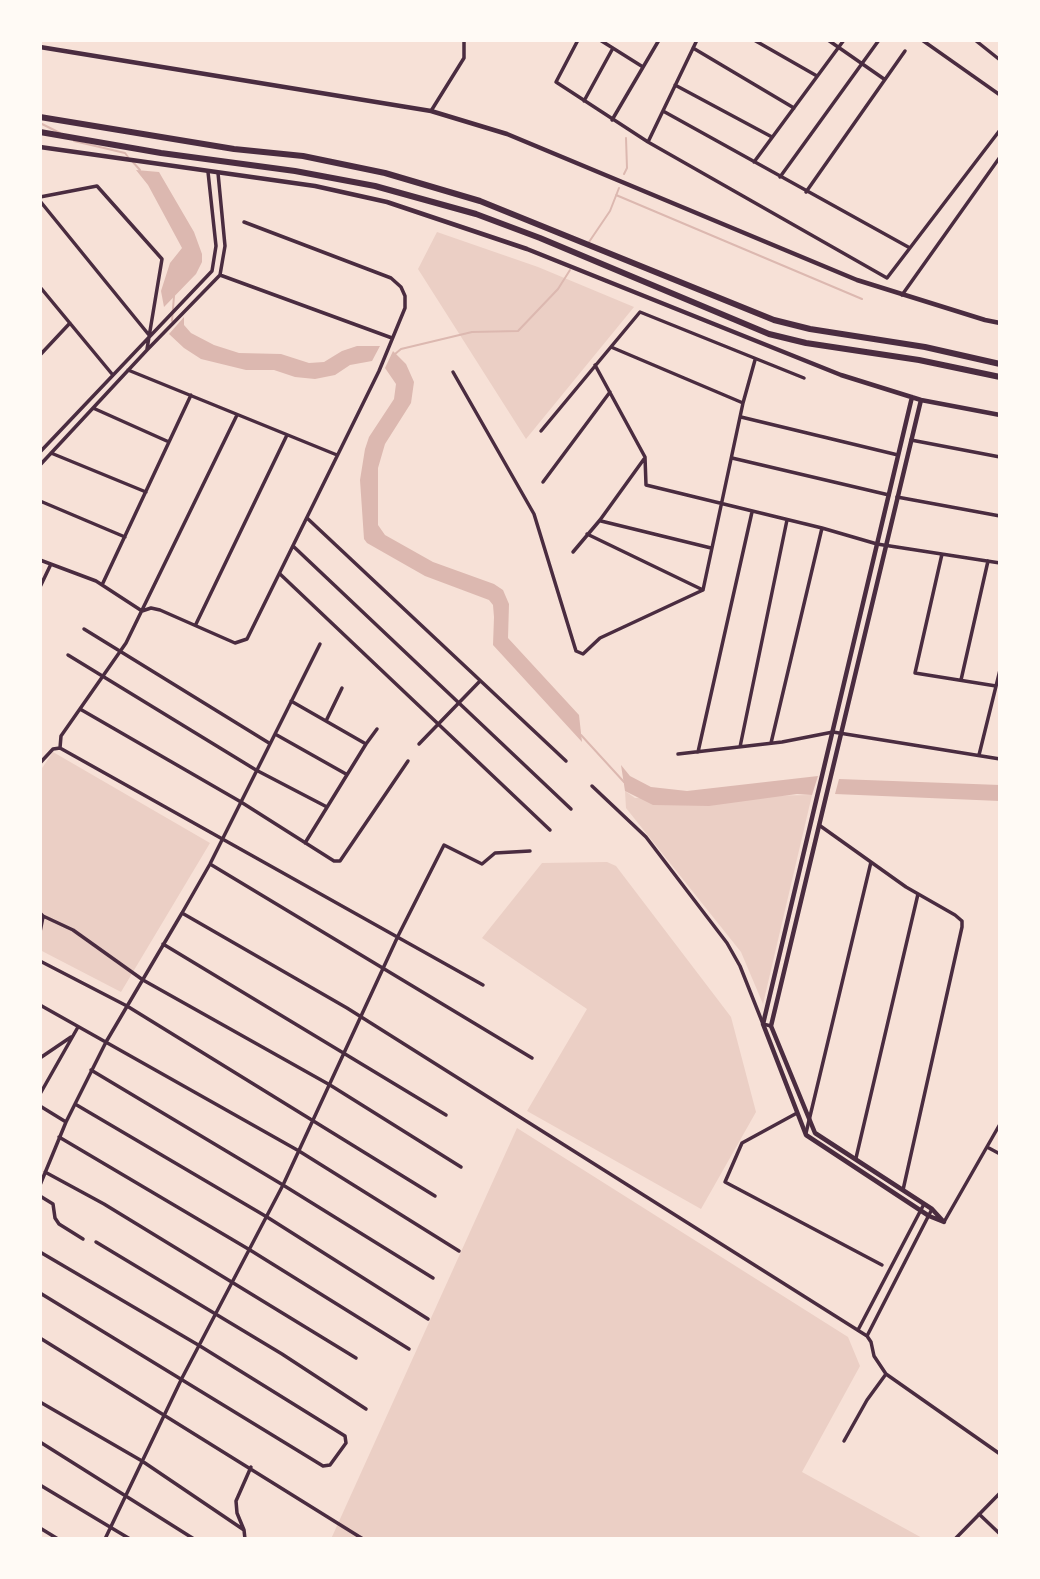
<!DOCTYPE html>
<html>
<head>
<meta charset="utf-8">
<style>
  body { margin:0 }
  #map { position:relative; width:1040px; height:1579px; overflow:hidden; background:#f7e1d7; font-family:Manrope,sans-serif }
  canvas { display:block }
  .frame { position:absolute; inset:0; border:42px solid #fffaf5; pointer-events:none }
</style>
</head>
<body>
<div id="map">
<canvas width="1040" height="1579"></canvas>
<div class="frame"></div>
</div>
<script>
const ctx = document.querySelector('canvas').getContext('2d');
ctx.lineJoin = 'round';
function fill(path, color) { ctx.fillStyle = color; ctx.fill(path, 'evenodd'); }
const toPath = rows => new Path2D(rows.map(r => 'M' + r).join(''));
function stroke(path, color, width, dash) { ctx.strokeStyle = color; ctx.lineWidth = width; ctx.lineCap = dash ? 'butt' : 'round'; ctx.setLineDash(dash || []); ctx.stroke(path); }
fill(toPath([
  [437,232,538,267,634,307,526,439,418,269],
  [53,752,210,843,121,992,40,950,40,771],
  [625,791,635,798,812,795,763,1004,741,952,626,808],
  [607,862,616,866,731,1017,756,1112,701,1209,527,1111,587,1009,482,938,542,863],
  [517,1128,848,1337,860,1366,802,1472,924,1539,331,1539]
]), '#ebcfc5');
fill(toPath([
  [136,170,159,172,194,232,202,254,202,262,196,274,164,307,161,291,170,263,182,248,148,185],
  [184,317,184,325,191,333,214,345,239,353,281,354,309,363,324,362,342,351,357,346,380,346,372,361,350,365,335,375,315,379,295,377,274,370,246,370,201,359,184,348,169,334],
  [393,351,406,364,414,382,411,403,385,444,378,468,378,525,385,535,433,562,494,584,503,590,509,604,508,638,579,715,582,742,493,645,494,617,493,605,489,600,425,576,367,543,364,539,360,480,365,449,369,437,394,399,396,384,385,368],
  [621,765,630,776,651,787,687,791,818,776,812,795,797,794,709,806,653,805,625,791],
  [839,779,1000,785,1000,801,835,794]
]), '#dcb8b0');
stroke(toPath([
  [40,123,60,133],
  [74,141,125,153,128,157],
  [132,161,140,170],
  [624,174,627,168,626,138],
  [616,195,862,299],
  [589,242,610,211,619,188],
  [172,321,174,296],
  [395,354,401,349,472,332,518,331,558,289,570,270],
  [581,735,624,782]
]), '#dcb8b0', 2);
stroke(toPath([
  [578,40,556,82,648,142,887,278,1000,130],
  [600,40,643,67],
  [754,40,817,76],
  [828,40,884,79],
  [922,40,1000,95],
  [975,40,1000,60],
  [693,48,794,108],
  [675,85,772,137],
  [584,101,613,48],
  [431,111,464,58,464,40],
  [663,111,910,248],
  [612,120,659,40],
  [648,142,697,40],
  [754,162,844,40],
  [780,177,879,40],
  [806,192,905,51],
  [40,197,97,186,162,259,147,349],
  [40,201,149,335],
  [220,275,392,338],
  [40,287,112,374],
  [902,295,1000,157],
  [611,347,743,403],
  [40,355,70,323],
  [595,365,645,457,646,485,822,528,877,544,1000,563],
  [128,370,337,455],
  [453,372,534,514,576,651,583,654,600,638,703,590],
  [93,408,169,442],
  [741,417,898,455],
  [541,431,640,312,804,378],
  [911,440,1000,457],
  [40,452,212,271,216,246,208,172],
  [51,453,146,492],
  [732,458,889,495],
  [40,465,147,350,220,275,225,246,218,173],
  [543,482,610,392],
  [897,497,1000,516],
  [40,501,125,537],
  [307,518,566,761],
  [601,521,711,548],
  [587,534,703,590],
  [293,546,571,809],
  [573,552,600,520,644,459],
  [942,554,915,673,996,686],
  [40,560,96,581,142,611,151,608,160,610,235,643,247,639,379,371,405,308,405,296,401,287,391,278,244,222],
  [280,574,550,830],
  [102,585,191,395],
  [40,587,51,564],
  [703,590,743,403,755,360],
  [196,624,287,435],
  [84,629,269,743],
  [68,655,256,770,327,807],
  [961,680,988,561],
  [291,701,366,744,305,843],
  [80,709,241,802,334,861,340,861,408,761],
  [326,721,342,688],
  [275,734,346,774],
  [771,743,822,528],
  [366,744,377,729],
  [419,744,480,681],
  [740,747,787,520],
  [60,748,483,985],
  [698,752,752,512],
  [678,754,782,742,833,732,1000,759],
  [979,755,1000,670],
  [40,763,53,749,60,748,61,736,126,643,237,415],
  [592,786,646,837,727,943,740,966,763,1024,771,1026],
  [819,825,906,887,955,915,962,921,962,927,903,1190],
  [210,864,532,1058],
  [40,913,43,916,73,930,143,980,330,1085,461,1167],
  [182,913,210,864,320,644],
  [40,932,43,917],
  [163,944,446,1115],
  [40,961,127,1006,435,1196],
  [40,1005,299,1151,459,1251],
  [40,1058,71,1037],
  [91,1070,283,1185,433,1278],
  [40,1094,78,1027],
  [75,1104,267,1217,428,1319],
  [40,1106,66,1122,106,1042,182,913,347,1008,867,1336,871,1342,874,1356,886,1374,1000,1454],
  [797,1113,742,1143,725,1182,882,1265],
  [806,1133,871,862],
  [59,1137,250,1250,409,1349],
  [987,1147,1000,1154],
  [856,1158,918,894],
  [45,1172,104,1204,356,1358],
  [40,1185,66,1122],
  [40,1196,53,1204,55,1218,59,1224,83,1239],
  [944,1222,1000,1124],
  [96,1242,282,1354,366,1409],
  [40,1252,200,1346,345,1436,346,1443,330,1465,323,1466,40,1293],
  [858,1330,924,1204],
  [867,1336,932,1209],
  [40,1338,363,1539],
  [40,1402,142,1461,244,1530],
  [844,1441,867,1400,886,1374],
  [40,1442,194,1539],
  [40,1485,130,1539],
  [979,1514,1000,1534],
  [40,1528,58,1539],
  [105,1539,182,1378,283,1185,398,936,444,845,482,864,495,853,530,851],
  [245,1539,244,1530,237,1513,236,1501,251,1467],
  [955,1539,1000,1493]
]), '#4a2c40', 3.5);
stroke(toPath([
  [40,47,431,111,507,134,857,280,985,320,1000,323],
  [40,147,315,186,387,202,527,249,841,375,921,400,1000,415],
  [912,397,763,1024,806,1135,929,1216,944,1222],
  [921,400,771,1026,815,1133,932,1209,943,1221]
]), '#4a2c40', 4.5);
stroke(toPath([
  [40,117,234,149,303,156,385,173,480,201,774,320,810,329,925,347,1000,364],
  [40,132,161,153,295,171,375,186,476,214,540,238,769,334,806,343,919,360,1000,377]
]), '#4a2c40', 6);
</script>
</body>
</html>
